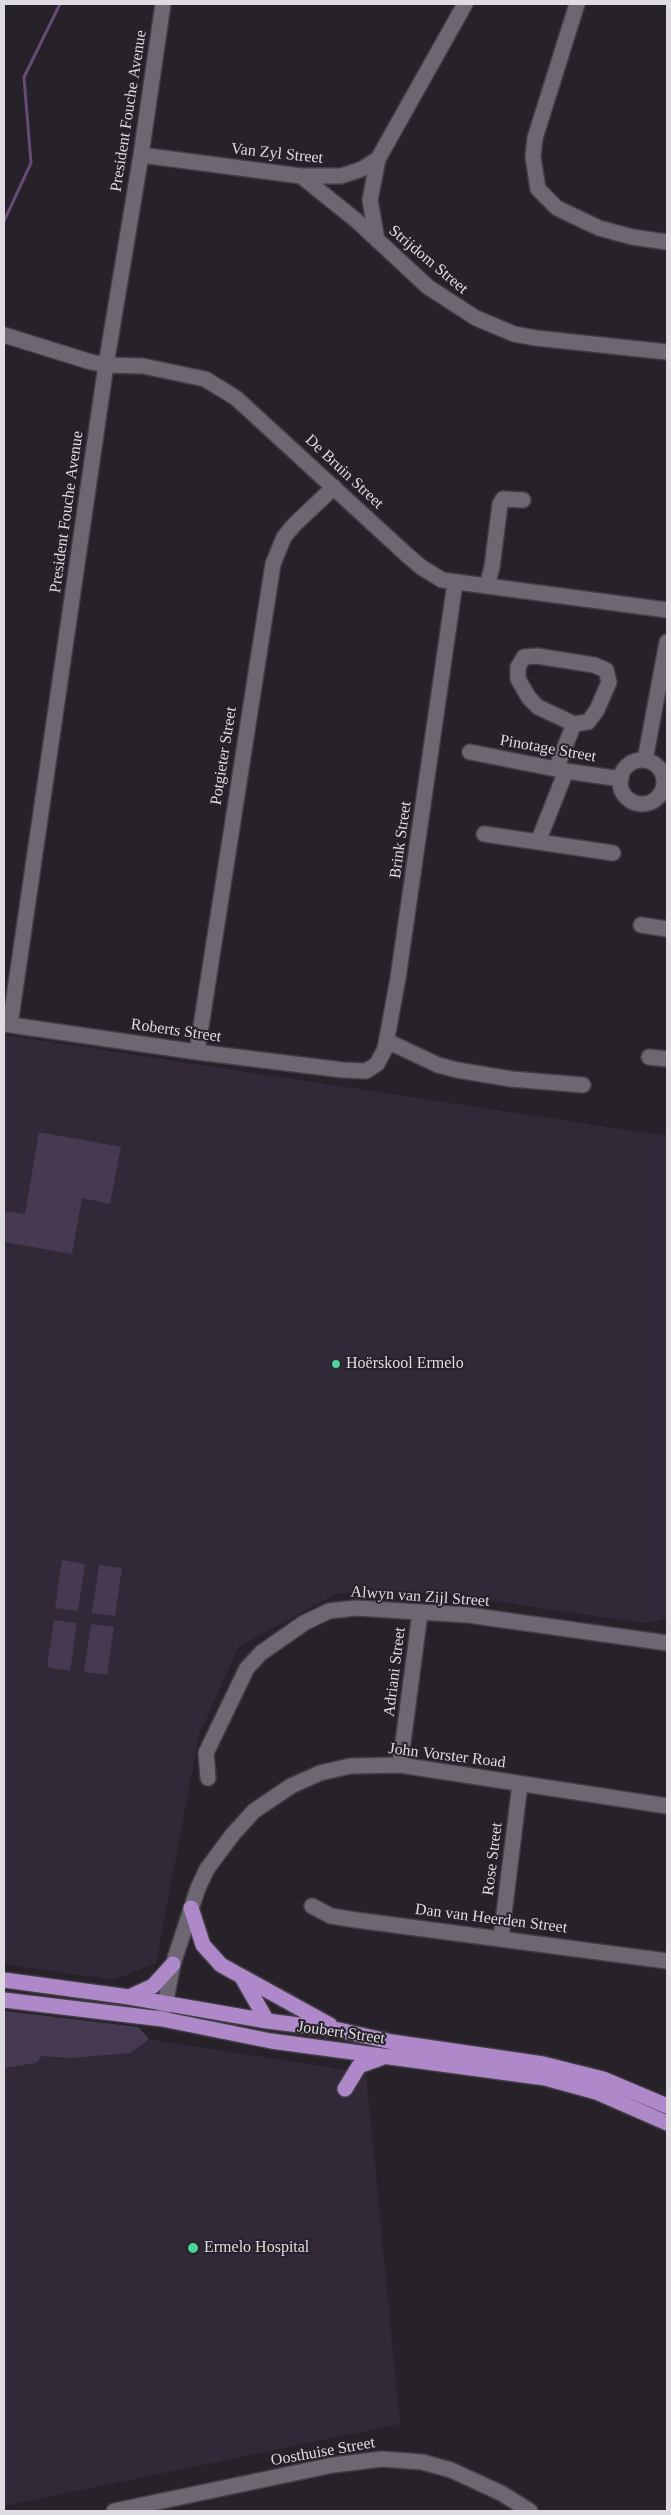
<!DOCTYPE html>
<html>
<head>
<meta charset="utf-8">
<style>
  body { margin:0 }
  #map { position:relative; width:671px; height:2515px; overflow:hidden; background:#27222a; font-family:Georgia,serif }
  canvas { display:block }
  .frame { position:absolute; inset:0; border:5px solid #dedbe1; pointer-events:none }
</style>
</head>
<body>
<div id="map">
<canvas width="671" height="2515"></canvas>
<div class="frame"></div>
</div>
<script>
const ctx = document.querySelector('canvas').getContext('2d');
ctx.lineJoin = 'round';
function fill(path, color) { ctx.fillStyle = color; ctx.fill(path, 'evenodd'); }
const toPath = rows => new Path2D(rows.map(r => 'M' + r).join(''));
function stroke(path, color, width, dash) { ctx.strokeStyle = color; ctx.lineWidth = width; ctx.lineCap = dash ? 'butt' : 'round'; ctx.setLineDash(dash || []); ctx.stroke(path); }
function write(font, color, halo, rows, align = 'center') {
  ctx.font = font + ' Georgia,serif'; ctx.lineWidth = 4; ctx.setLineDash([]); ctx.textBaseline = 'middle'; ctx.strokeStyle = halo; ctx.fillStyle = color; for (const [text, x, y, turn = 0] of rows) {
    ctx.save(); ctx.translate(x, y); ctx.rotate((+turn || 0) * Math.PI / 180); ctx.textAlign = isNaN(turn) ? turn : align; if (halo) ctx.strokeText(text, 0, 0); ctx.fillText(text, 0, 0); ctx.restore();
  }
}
fill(toPath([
  [4,1035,667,1136,667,1619,643,1623,440,1593,338,1593,239,1646,199,1735,156,1963,113,1980,4,1964],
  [4,2017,366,2073,400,2424,4,2506]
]), '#312937');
fill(toPath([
  [39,1132,121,1147,110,1204,82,1198,72,1254,4,1242,4,1211,25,1214],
  [62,1560,85,1564,78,1611,55,1608],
  [99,1565,122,1568,115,1616,92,1613],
  [54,1620,77,1623,70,1671,47,1667],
  [91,1624,114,1627,107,1675,84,1672],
  [4,2011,138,2027,149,2039,130,2053,70,2058,42,2056,36,2063,4,2068]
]), '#483952');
stroke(toPath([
  [4,221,31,163,24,77,60,4]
]), '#654b76', 3);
const minor = toPath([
  [577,4,535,138,533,157,538,189,557,208,599,228,632,237,667,242],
  [141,155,301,176,341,176,362,169,378,159,465,4],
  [301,176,357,221,428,287,476,318,514,334,536,338,667,352],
  [377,240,370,200,378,159],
  [4,335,91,362,106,365,143,366,205,379,236,398,407,555,421,567,442,580,667,610],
  [487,586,492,567,500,504,503,499,523,500],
  [537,656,594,665,606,670,609,682,597,710,588,722,574,724,538,707,529,698,518,679,518,667,524,657,537,656],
  [470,752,566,771,621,779],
  [645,760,667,642],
  '620 782a22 22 0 1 1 44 0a22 22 0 1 1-44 0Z',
  [556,769,574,724],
  [484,834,613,853],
  [538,842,566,771],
  [641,925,667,929],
  [4,1024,197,1052,343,1070,366,1071,377,1064,385,1049,398,978,455,583],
  [10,1025,106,365,141,155,163,4],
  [387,1041,438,1065,457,1070,511,1079,583,1085],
  [197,1052,273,564,284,537,294,525,334,487],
  [649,1057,667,1059],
  [400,1765,420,1613],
  [208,1778,206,1753,247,1668,261,1653,304,1623,329,1611,356,1608,468,1615,667,1643],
  [312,1906,331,1916,356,1920,667,1961],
  [501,1938,520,1784],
  [163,2015,173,1964,198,1888,207,1869,233,1834,254,1811,291,1786,320,1773,350,1766,400,1765,667,1806],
  [114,2511,333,2465,382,2459,422,2462,451,2470,501,2493,530,2511]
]);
const highway = toPath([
  [191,1908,203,1945,221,1965,330,2025],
  [243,1979,267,2021],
  [4,1980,129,1997,267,2021,339,2030,392,2042,543,2064,603,2079,667,2106],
  [129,1997,153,1986,173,1964],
  [4,2000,162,2019,271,2041,545,2078,596,2092,667,2123],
  [345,2089,359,2066,381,2058]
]);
stroke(minor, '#413d44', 18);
stroke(highway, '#413d44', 18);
stroke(minor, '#6d6771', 15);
stroke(highway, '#af88c9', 15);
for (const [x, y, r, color] of [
  [336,1364,5,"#4dd39a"],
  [193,2248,6,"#4dd39a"]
]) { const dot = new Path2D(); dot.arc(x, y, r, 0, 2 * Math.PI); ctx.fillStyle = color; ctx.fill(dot); stroke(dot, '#27222a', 2); }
write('16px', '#dedbe1', '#27222a', [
  ["President Fouche Avenue",129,111,-81],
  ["Van Zyl Street",277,154,6],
  ["Strijdom Street",428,260,40],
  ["De Bruin Street",344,472,43],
  ["President Fouche Avenue",67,512,-82],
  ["Pinotage Street",548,749,10],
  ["Potgieter Street",224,756,-81],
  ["Brink Street",401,840,-82],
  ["Roberts Street",176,1031,8],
  ["Alwyn van Zijl Street",420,1597,4],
  ["Adriani Street",395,1672,-83],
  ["John Vorster Road",447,1756,7],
  ["Rose Street",493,1859,-83],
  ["Dan van Heerden Street",491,1919,7],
  ["Joubert Street",341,2033,8],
  ["Oosthuise Street",323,2452,-10]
]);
write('16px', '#dedbe1', '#27222a', [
  ["Hoërskool Ermelo",346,1364],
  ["Ermelo Hospital",204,2248]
], 'left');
</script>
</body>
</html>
